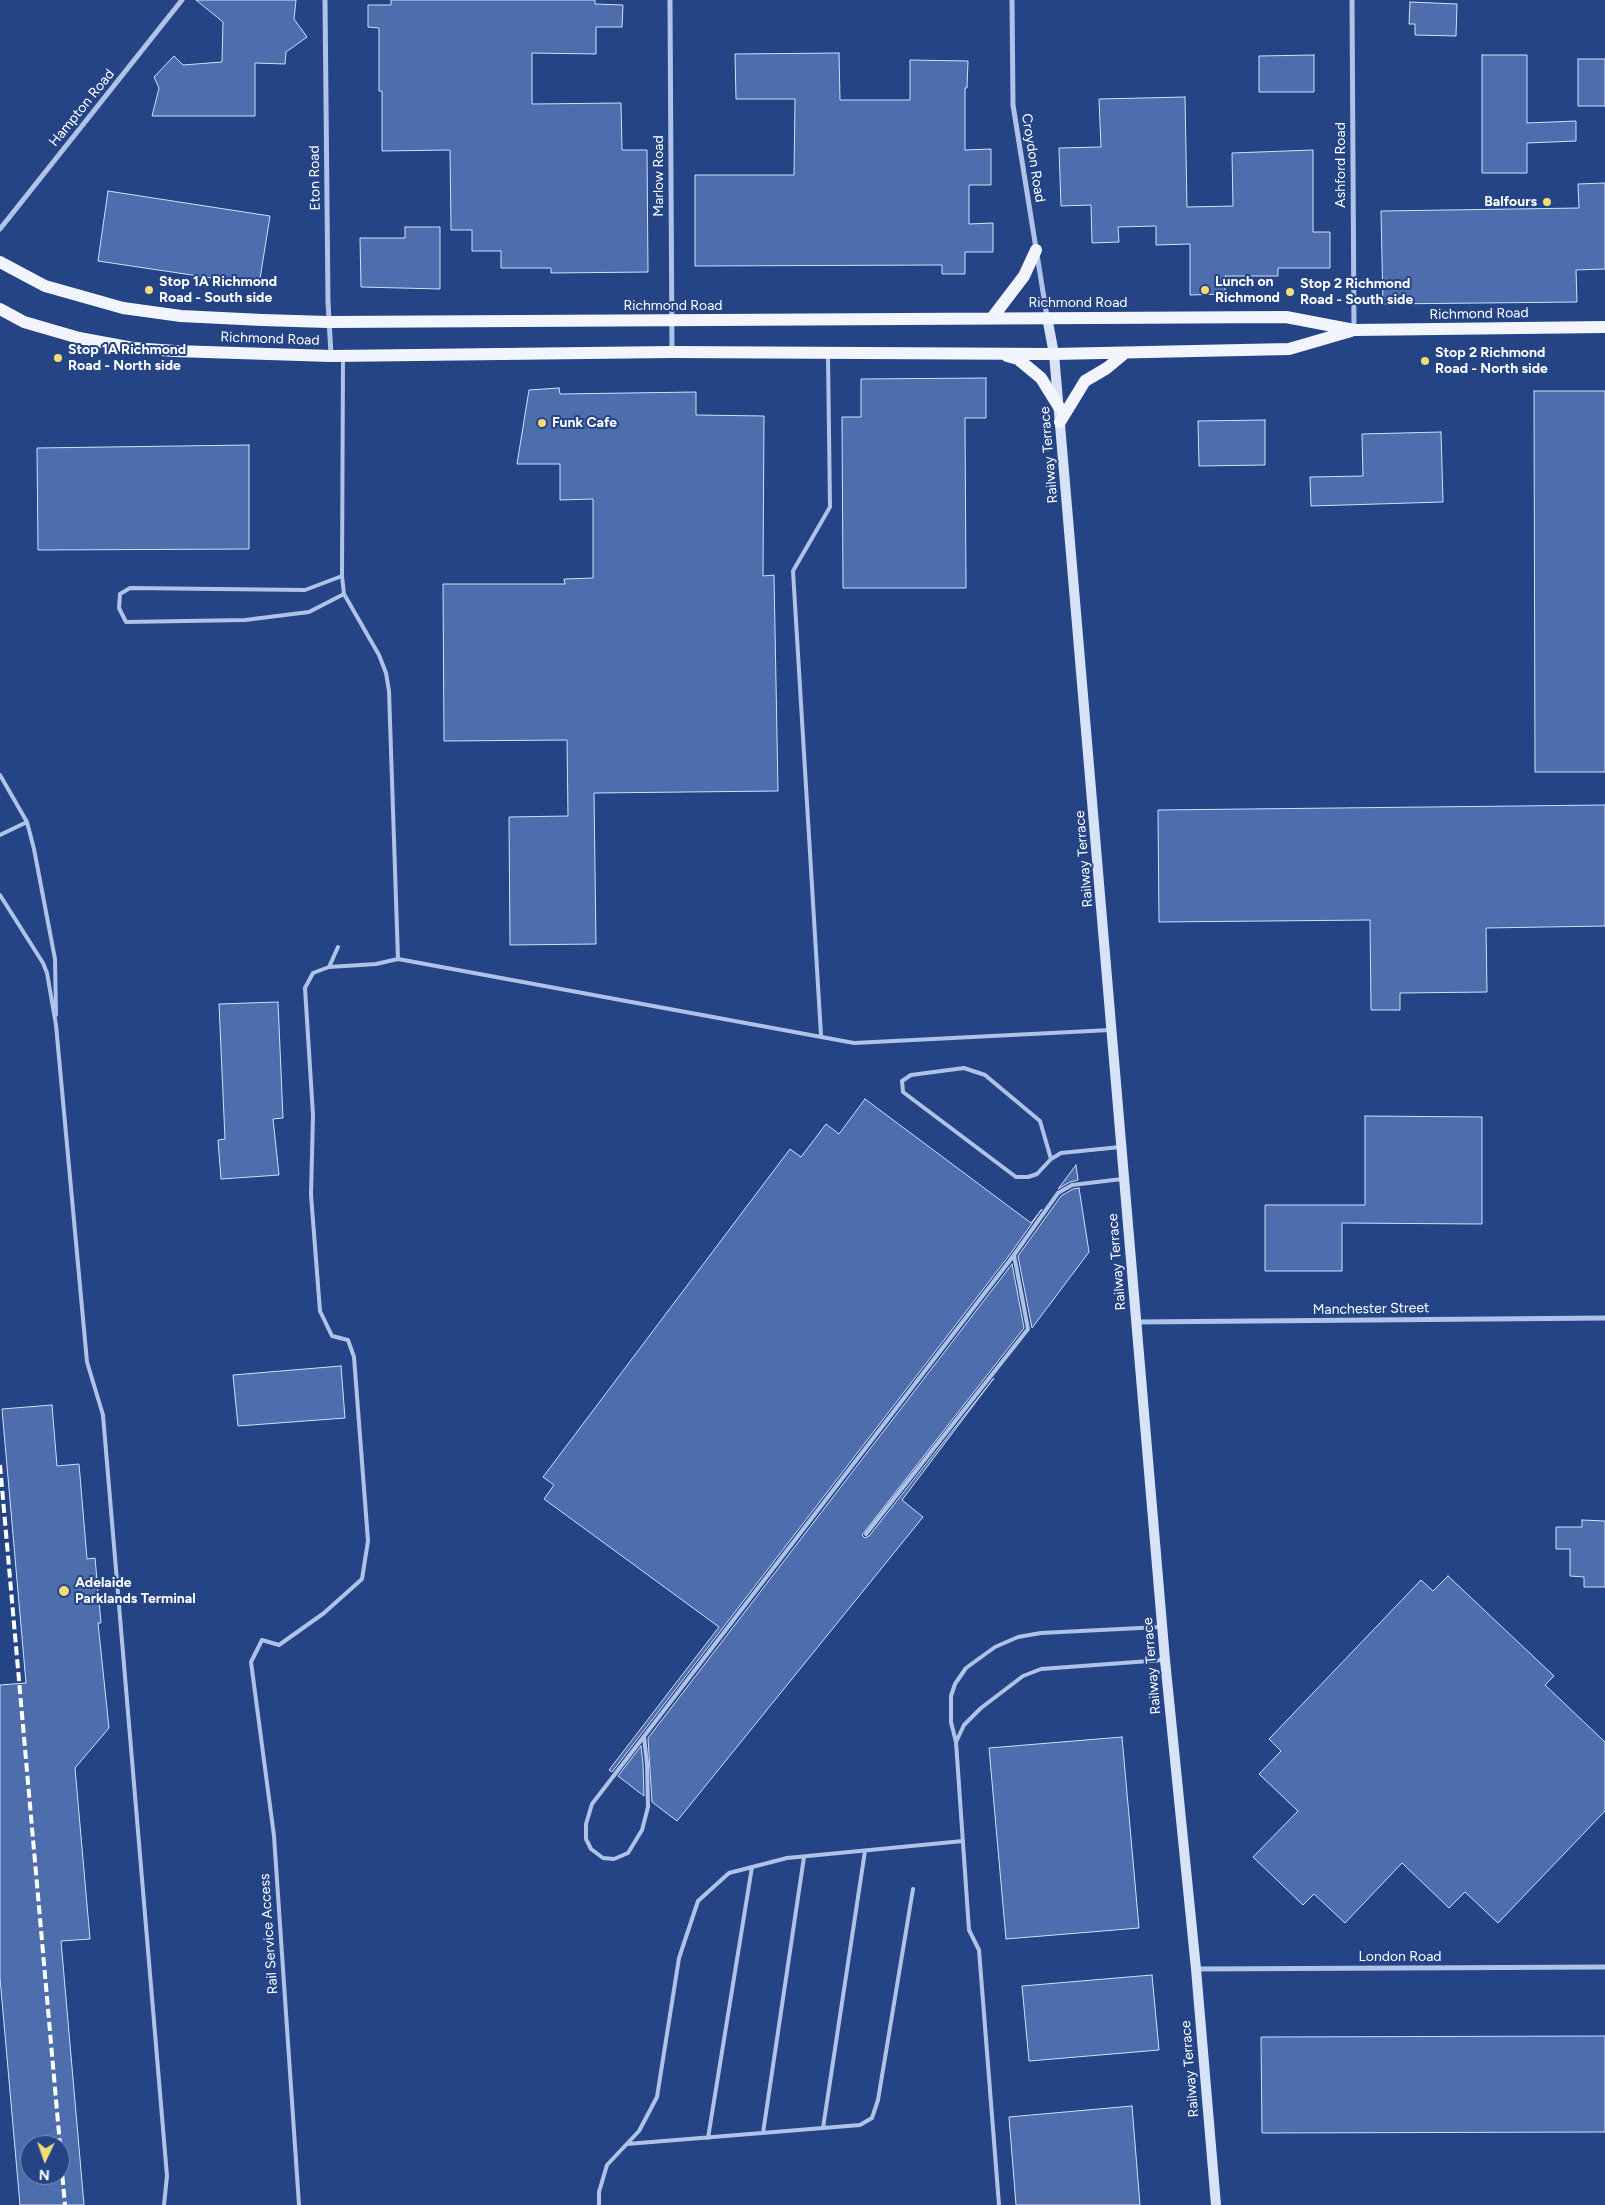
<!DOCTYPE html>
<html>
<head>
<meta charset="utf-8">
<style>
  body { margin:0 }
  #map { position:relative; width:1605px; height:2205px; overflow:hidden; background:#254485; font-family:Figtree,sans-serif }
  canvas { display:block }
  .north { position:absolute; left:20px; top:2135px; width:50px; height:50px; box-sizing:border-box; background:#254485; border:1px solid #7c8fb6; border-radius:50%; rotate:183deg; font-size:14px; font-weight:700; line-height:20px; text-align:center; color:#fff }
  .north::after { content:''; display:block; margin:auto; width:18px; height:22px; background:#f2dc74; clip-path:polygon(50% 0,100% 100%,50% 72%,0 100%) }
</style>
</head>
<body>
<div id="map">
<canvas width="1605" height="2205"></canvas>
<div class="north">N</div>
</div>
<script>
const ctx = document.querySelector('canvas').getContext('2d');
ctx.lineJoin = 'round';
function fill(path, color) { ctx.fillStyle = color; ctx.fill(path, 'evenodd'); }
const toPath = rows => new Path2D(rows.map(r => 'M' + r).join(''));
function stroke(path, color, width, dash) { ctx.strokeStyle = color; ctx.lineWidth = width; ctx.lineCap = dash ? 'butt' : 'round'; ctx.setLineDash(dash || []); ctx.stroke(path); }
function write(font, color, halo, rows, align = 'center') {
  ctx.font = font + ' Figtree,sans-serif'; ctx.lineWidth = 4; ctx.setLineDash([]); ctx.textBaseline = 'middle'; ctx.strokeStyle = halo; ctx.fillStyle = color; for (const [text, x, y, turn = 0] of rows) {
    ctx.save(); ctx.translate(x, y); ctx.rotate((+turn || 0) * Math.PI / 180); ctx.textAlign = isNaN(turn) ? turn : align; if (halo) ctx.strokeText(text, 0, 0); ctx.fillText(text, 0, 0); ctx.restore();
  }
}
const building = toPath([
  [196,0,296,0,294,19,307,37,286,52,285,64,255,63,255,116,152,116,159,88,154,77,174,56,183,65,222,62,223,22,196,0],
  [391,0,595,0,595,4,623,5,622,27,596,27,596,54,532,53,532,104,621,103,622,150,647,150,648,272,551,273,551,268,501,268,501,251,472,251,472,230,451,230,450,150,382,151,382,91,379,91,379,28,368,27,368,5,391,5,391,0],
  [1410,2,1457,4,1456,36,1415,35,1415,24,1409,24,1410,2],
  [839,53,840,100,910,100,910,60,968,61,967,88,965,88,965,150,991,149,991,185,969,185,969,224,993,223,993,252,965,252,965,274,942,274,942,265,695,266,695,175,794,175,795,99,736,99,735,54,839,53],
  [1314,55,1314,92,1259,92,1259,56,1314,55],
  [1482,55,1527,55,1527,123,1576,121,1576,141,1527,143,1527,173,1482,173,1482,55],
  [1578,59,1605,59,1605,106,1578,106,1578,59],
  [1185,97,1187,207,1233,206,1232,153,1313,150,1313,232,1330,232,1330,268,1278,268,1278,276,1225,276,1225,294,1190,295,1190,244,1156,245,1156,226,1118,227,1119,242,1092,243,1091,205,1061,206,1059,148,1101,147,1099,99,1185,97],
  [1605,183,1605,269,1576,270,1577,302,1383,304,1381,211,1579,208,1578,184,1605,183],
  [108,191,270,216,259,285,98,261,108,191],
  [405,227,440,227,440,289,361,287,360,238,405,238,405,227],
  [986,378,986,418,965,418,966,588,843,588,842,417,861,417,861,379,986,378],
  [559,388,560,394,696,392,696,415,764,416,763,576,774,575,778,791,594,793,596,944,510,945,509,817,568,816,567,740,444,741,443,584,565,584,564,579,593,578,593,499,560,500,560,464,517,464,529,390,559,388],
  [1534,391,1605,391,1605,772,1535,772,1534,391],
  [1265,420,1265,465,1199,466,1198,421,1265,420],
  [1441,432,1443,502,1311,506,1310,477,1363,476,1362,434,1441,432],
  [249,445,249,549,38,550,37,448,249,445],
  [1605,805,1605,926,1486,928,1487,992,1400,993,1400,1010,1371,1010,1370,920,1159,922,1158,810,1605,805],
  [278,1002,283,1118,273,1119,279,1175,221,1179,218,1140,225,1139,219,1004,278,1002],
  [865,1099,1031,1223,1042,1209,1011,1253,612,1772,609,1770,719,1627,544,1499,554,1485,543,1477,790,1149,801,1157,826,1124,839,1134,865,1099],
  [1365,1116,1482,1117,1482,1224,1342,1223,1342,1271,1265,1271,1265,1205,1365,1205,1365,1116],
  [1076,1165,1078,1180,1070,1182,1058,1189,1076,1165],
  [1079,1188,1089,1252,1032,1328,1018,1256,1061,1196,1073,1189,1079,1188],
  [1012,1264,1024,1328,862,1535,865,1538,869,1536,994,1378,902,1500,923,1517,677,1821,652,1802,648,1738,1012,1264],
  [341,1366,345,1418,238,1426,233,1375,341,1366],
  [52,1405,57,1466,79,1464,87,1559,95,1558,101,1623,98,1623,109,1728,75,1768,90,1939,61,1941,84,2205,20,2205,0,1978,0,1685,26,1683,2,1409,52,1405],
  [30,2145,60,2145,60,2175,30,2175,30,2145],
  [1582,1520,1605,1521,1605,1587,1584,1587,1584,1577,1570,1576,1570,1549,1556,1549,1556,1527,1582,1527,1582,1520],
  [1448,1576,1554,1676,1545,1685,1605,1742,1605,1811,1498,1923,1465,1892,1449,1908,1402,1863,1345,1923,1314,1894,1303,1905,1253,1857,1298,1811,1259,1774,1281,1751,1269,1739,1421,1580,1433,1591,1448,1576],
  [1122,1737,1139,1928,1006,1939,989,1748,1122,1737],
  [641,1746,643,1764,644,1796,618,1776,641,1746],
  [1152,1975,1159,2050,1029,2061,1022,1986,1152,1975],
  [1605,2036,1605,2132,1262,2133,1261,2037,1605,2036],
  [1132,2106,1140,2205,1016,2205,1009,2117,1132,2106]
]);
fill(building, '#4e6dad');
stroke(building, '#d3dff6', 1);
stroke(toPath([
  [343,359,342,576,344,594,379,655,386,673,389,691,398,959,854,1043,1110,1030],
  [342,576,305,590,130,588,120,594,119,608,126,622,245,620,309,612,344,594],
  [0,775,27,822,34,849,55,959,56,1015],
  [0,835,27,822],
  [0,895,43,963,47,973,56,1025,87,1362,103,1415,167,2176,164,2205],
  [329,967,376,964,398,959],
  [821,1035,793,571,830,507,828,356],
  [1051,1159,1040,1121,985,1075,964,1068,911,1075,902,1081,903,1092,1016,1177,1028,1177,1037,1174,1051,1159,1061,1153,1120,1147],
  [866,1534,1028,1329,1014,1255],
  [644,1737,647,1764,648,1807,642,1830,628,1853,614,1859,603,1858,591,1849,586,1839,586,1824,592,1804,1014,1255,1058,1193,1072,1185,1122,1179],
  [956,1742,964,1725,981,1708,1023,1676,1041,1669,1163,1660],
  [823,2128,865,1851],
  [763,2133,804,1857],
  [708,2138,752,1867],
  [627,2144,860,2125,872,2118,878,2100,913,1889],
  [299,2205,274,1836,251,1662,262,1640,279,1645,324,1613,362,1579,368,1541,354,1357,348,1340,332,1336,320,1311,311,1195,313,1115,305,988,313,973,329,967,338,947],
  [599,2205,599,2192,607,2165,639,2131,657,2097,679,1958,698,1901,729,1873,787,1858,963,1841],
  [999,2205,979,1950,969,1930,956,1742,951,1722,951,1696,955,1684,966,1668,995,1647,1018,1637,1041,1633,1160,1627]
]), '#afc2e8', 4);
stroke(toPath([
  [325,0,328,302,331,354],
  [670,0,672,352],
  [1012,0,1013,105,1047,317],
  [1352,0,1354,330],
  [0,229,182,0],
  [1137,1322,1605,1318],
  [1196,1969,1605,1967]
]), '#afc2e8', 5);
stroke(toPath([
  [1047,317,1054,354,1165,1660,1196,1969,1216,2205]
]), '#d9e3f7', 10);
stroke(toPath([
  [0,262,45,286,123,308,181,316,262,320,328,322,1286,317,1354,330,1605,327],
  [0,309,24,322,79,338,133,348,175,351,331,356,672,352,1054,354,1289,349,1351,331],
  [992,318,1024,276,1036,250],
  [1007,356,1018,359,1041,378,1059,407],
  [1060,422,1085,381,1107,368,1125,353]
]), '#f2f5fe', 12);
stroke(toPath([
  [0,1465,60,2145],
  [60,2150,65,2205]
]), '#fff', 4, [9, 4]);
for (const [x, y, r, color] of [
  [1547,202,5,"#f2dc74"],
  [149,290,5,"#f2dc74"],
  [1205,290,5,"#f2dc74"],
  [1290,292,5,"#f2dc74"],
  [58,358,5,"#f2dc74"],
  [1425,361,5,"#f2dc74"],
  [542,423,5,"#f2dc74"],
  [64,1591,6,"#f2dc74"]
]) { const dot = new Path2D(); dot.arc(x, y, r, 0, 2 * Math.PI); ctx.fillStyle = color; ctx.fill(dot); stroke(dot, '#254485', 2); }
write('14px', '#fff', '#254485', [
  ["Hampton Road",82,108,-51],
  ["Croydon Road",1033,158,81],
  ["Ashford Road",1341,165,-90],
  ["Marlow Road",659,176,-90],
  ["Eton Road",315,178,-91],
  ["Richmond Road",1078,303],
  ["Richmond Road",673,306],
  ["Richmond Road",1479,314,-1],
  ["Richmond Road",270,339,2],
  ["Railway Terrace",1049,455,-95],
  ["Railway Terrace",1084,859,-95],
  ["Railway Terrace",1117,1262,-95],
  ["Manchester Street",1371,1309,-1],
  ["Railway Terrace",1152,1666,-95],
  ["Rail Service Access",269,1934,-94],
  ["London Road",1400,1957],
  ["Railway Terrace",1190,2069,-95]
]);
write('bold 14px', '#fff', '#254485', [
  ["Balfours",1537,202,"right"],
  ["Stop 1A Richmond",159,282],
  ["Road - South side",159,298],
  ["Lunch on",1215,282],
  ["Richmond",1215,298],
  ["Stop 2 Richmond",1300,284],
  ["Road - South side",1300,300],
  ["Stop 1A Richmond",68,350],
  ["Road - North side",68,366],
  ["Stop 2 Richmond",1435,353],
  ["Road - North side",1435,369],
  ["Funk Cafe",552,423],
  ["Adelaide",75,1583],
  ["Parklands Terminal",75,1599]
], 'left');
</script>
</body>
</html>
